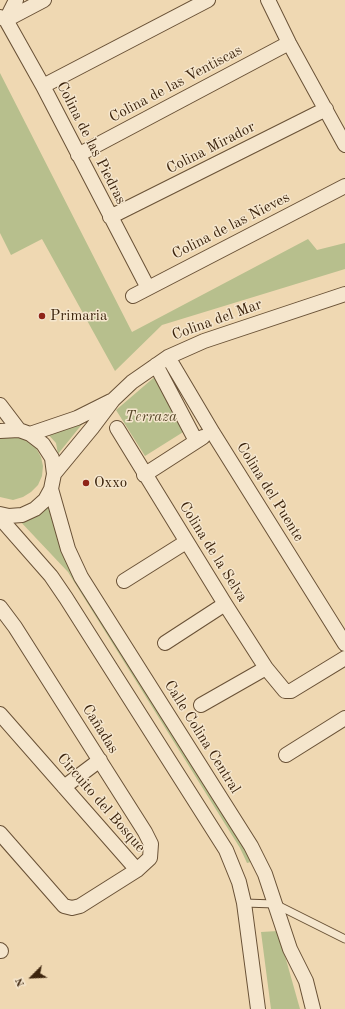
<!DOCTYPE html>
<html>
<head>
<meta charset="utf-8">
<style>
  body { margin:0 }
  #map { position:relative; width:345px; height:1009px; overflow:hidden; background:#efd8b2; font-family:"Old Standard TT",serif }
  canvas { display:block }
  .north { position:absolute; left:12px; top:957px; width:40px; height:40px; -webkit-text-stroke:3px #f5e6cd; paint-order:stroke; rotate:246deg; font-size:11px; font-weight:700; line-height:16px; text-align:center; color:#3c240d }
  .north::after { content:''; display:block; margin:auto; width:14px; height:18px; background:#3c240d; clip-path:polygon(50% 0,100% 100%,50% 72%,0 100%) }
</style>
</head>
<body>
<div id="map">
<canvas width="345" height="1009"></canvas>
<div class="north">N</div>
</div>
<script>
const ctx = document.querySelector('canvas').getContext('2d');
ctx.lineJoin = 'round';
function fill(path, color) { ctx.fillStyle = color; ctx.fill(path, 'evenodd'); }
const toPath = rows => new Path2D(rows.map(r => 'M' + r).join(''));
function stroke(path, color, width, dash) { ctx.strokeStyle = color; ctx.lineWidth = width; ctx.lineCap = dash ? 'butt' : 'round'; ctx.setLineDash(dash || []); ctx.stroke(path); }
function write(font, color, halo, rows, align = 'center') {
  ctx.font = font + ' "Old Standard TT",serif'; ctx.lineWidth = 3; ctx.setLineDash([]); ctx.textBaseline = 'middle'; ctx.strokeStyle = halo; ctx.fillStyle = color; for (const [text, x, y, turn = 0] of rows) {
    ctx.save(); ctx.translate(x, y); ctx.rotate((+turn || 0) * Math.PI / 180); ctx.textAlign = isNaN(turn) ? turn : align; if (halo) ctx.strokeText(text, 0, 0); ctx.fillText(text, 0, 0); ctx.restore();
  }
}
fill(toPath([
  [0,73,132,332,308,239,317,250,345,243,345,269,162,325,115,371,42,239,11,255,0,233],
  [158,374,188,429,145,456,116,410],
  [87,418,58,454,56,443,45,431],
  [8,436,19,437,28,442,36,448,41,457,43,466,42,476,38,485,31,492,23,497,13,500,0,497,0,439],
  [50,501,71,567,255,861,247,863,240,848,68,572,18,519],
  [278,931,298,1002,300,1009,271,1009,261,932]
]), '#b7bf8d');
const service = toPath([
  [244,903,275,904,345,939]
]);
const minor = toPath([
  [268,0,289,43,345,145],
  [0,17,6,20,43,86,148,288],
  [6,20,44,0],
  [6,20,16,0],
  [43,86,208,0],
  [78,155,289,43],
  [110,217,326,109],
  [133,296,345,186],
  [168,357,213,433,345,644],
  [156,365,196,441],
  [0,405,19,430],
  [117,428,225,604,266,668,285,691,291,691,345,658],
  [0,431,19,430,30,434,43,444,52,458,54,474,51,489,45,500,35,509,22,515,9,516,0,514],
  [30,434,77,418,111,401],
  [54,474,92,428,113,400,132,382,168,357,204,341,345,294],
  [144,475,203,437],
  [51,489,68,549,81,577,251,846,265,874,290,949,306,981,313,1009],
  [0,518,51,576,66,598,226,850,239,882,244,903,258,1009],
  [124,581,186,542],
  [0,607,15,627,145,832,151,844,150,858,137,870,80,906,72,908,64,906,0,833],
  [165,643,225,604],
  [201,705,266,668],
  [0,714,137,870],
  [286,755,345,718],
  [64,787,100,760],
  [0,950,1,951]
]);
stroke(service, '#695136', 9);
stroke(minor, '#695136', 16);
stroke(service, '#f5e6cd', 7);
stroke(minor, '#f5e6cd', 14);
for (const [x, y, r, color] of [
  [42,316,4,"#8f2418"],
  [86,483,4,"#8f2418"]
]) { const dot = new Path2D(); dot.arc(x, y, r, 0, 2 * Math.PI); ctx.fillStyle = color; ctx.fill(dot); stroke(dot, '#f5e6cd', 1.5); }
write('15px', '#3c240d', '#f5e6cd', [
  ["Colina de las Ventiscas",176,84,-28],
  ["Colina de las Piedras",91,143,63],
  ["Colina Mirador",211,148,-27],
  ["Colina de las Nieves",231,226,-27],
  ["Colina del Mar",217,320,-20],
  ["Colina del Puente",270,492,58],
  ["Colina de la Selva",213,552,58],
  ["Cañadas",100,729,58],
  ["Calle Colina Central",202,737,58],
  ["Circuito del Bosque",101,803,49]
]);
write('15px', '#3c240d', '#f5e6cd', [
  ["Primaria",50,316],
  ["Oxxo",94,483]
], 'left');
write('italic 15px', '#5b4b2d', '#f5e6cd', [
  ["Terraza",151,417]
]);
</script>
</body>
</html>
